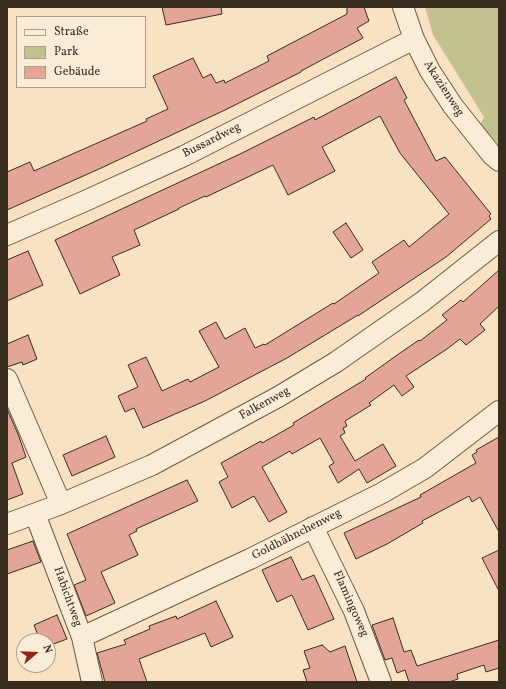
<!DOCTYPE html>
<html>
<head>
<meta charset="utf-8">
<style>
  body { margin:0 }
  #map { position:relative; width:506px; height:689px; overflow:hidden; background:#f9e2c2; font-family:Vollkorn,serif }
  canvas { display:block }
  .frame { position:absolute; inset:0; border:8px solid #392d1e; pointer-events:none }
  .legend { position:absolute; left:16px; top:16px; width:130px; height:72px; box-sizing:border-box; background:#fbecd7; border:1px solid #ada08d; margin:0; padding:5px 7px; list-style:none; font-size:12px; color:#392d1e }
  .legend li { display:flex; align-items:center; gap:8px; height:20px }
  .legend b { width:20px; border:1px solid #ada08d }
  .north { position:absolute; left:16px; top:633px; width:40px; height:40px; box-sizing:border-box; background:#fbecd7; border:1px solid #ada08d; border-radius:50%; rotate:71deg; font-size:11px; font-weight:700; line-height:16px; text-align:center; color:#392d1e }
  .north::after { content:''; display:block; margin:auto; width:14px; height:18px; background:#8f2418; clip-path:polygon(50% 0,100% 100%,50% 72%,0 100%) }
</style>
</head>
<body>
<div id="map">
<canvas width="506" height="689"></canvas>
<div class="frame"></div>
<ul class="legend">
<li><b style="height:5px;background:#fbecd7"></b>Straße</li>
<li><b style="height:11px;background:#c1c290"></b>Park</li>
<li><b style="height:11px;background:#e3a597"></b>Gebäude</li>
</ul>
<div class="north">N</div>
</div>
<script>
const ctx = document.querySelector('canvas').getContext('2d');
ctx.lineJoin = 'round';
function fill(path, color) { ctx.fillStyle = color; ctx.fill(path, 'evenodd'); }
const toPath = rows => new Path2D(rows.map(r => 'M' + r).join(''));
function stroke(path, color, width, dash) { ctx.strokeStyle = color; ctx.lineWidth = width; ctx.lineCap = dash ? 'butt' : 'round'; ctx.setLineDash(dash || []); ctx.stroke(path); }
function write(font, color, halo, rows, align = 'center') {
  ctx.font = font + ' Vollkorn,serif'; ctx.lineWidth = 4; ctx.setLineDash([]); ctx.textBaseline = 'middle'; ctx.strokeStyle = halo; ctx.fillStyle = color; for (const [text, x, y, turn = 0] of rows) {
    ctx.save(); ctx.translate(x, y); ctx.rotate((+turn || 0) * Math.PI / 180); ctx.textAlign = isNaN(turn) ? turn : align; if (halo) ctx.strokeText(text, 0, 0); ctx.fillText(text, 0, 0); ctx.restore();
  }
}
fill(toPath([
  [425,7,499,7,499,145,480,125,484,117,433,35]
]), '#c1c290');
const building = toPath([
  [162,7,221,7,222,14,166,25,162,7],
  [347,7,364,7,369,21,357,28,363,38,301,71,301,72,225,110,99,169,7,210,7,172,30,162,34,171,147,121,146,119,168,109,153,76,193,58,203,78,211,74,216,83,224,80,225,83,269,61,267,56,347,14,347,7],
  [396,77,407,98,404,100,436,161,445,157,491,214,489,216,491,219,446,257,358,316,358,315,287,358,205,401,143,428,134,408,125,412,118,396,138,387,128,365,146,357,162,391,188,379,190,382,219,367,199,331,216,322,225,339,245,328,255,348,264,344,265,345,333,303,334,304,379,273,372,262,404,240,409,247,449,214,400,153,380,116,322,147,335,171,288,195,273,165,206,197,205,196,179,208,179,209,134,230,140,245,112,257,120,275,80,294,55,240,240,154,314,117,315,120,396,77],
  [346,223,363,250,351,258,333,232,346,223],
  [28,251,43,285,7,301,7,260,28,251],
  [499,270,499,306,480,324,485,330,466,345,460,339,447,349,406,376,414,387,402,396,394,385,369,403,371,405,345,421,347,426,343,428,345,433,340,436,355,461,383,444,396,466,367,483,359,469,338,483,329,466,334,463,320,438,292,454,290,451,262,467,287,512,269,522,254,496,232,508,219,482,228,477,221,463,261,441,262,443,294,425,293,423,366,379,365,378,400,353,419,340,420,341,447,320,442,315,461,300,463,302,499,270],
  [28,335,37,359,23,365,22,362,7,367,7,344,28,335],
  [7,409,18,434,26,457,12,463,23,494,7,500,7,409],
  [106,436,115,457,72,476,63,455,106,436],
  [499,437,499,532,480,497,472,502,469,496,422,521,423,523,387,544,356,559,344,533,421,497,420,495,476,463,472,455,477,452,476,450,499,437],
  [187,480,198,501,136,529,137,531,129,535,138,555,101,572,115,603,86,616,74,585,86,580,67,534,187,480],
  [33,541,41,562,7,574,7,550,33,541],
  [499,550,499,591,482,558,499,550],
  [291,557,302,580,314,575,334,619,308,630,292,595,277,602,262,570,291,557],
  [216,601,233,637,211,647,205,633,139,659,147,682,105,682,97,653,126,644,124,640,150,629,149,626,176,616,177,619,216,601],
  [57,615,67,639,48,646,48,641,40,641,34,625,57,615],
  [393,618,404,652,411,650,417,666,499,640,499,668,486,672,484,665,457,674,458,679,449,682,409,682,405,670,397,673,392,658,385,660,372,625,393,618],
  [322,645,330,652,345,646,357,682,307,682,303,670,310,668,304,651,322,645]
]);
fill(building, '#e3a597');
stroke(building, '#392d1e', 1);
const minor = toPath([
  [403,7,414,39,430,71,453,106,492,155,499,161],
  [7,235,85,201,184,156,414,39],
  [7,379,61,504],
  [35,514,82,637,92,682],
  [7,524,61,504,152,465,278,397,336,362,422,302,499,241],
  [313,527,354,611,381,682],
  [82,637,250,559,382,493,425,468,499,411]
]);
stroke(minor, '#695a47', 22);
stroke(minor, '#fbecd7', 20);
write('12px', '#392d1e', '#fbecd7', [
  ["Akazienweg",443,89,57],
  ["Bussardweg",212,141,-27],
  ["Falkenweg",265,404,-29],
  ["Goldhähnchenweg",297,535,-27],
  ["Habichtweg",67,597,70],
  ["Flamingoweg",350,604,66]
]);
</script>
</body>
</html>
